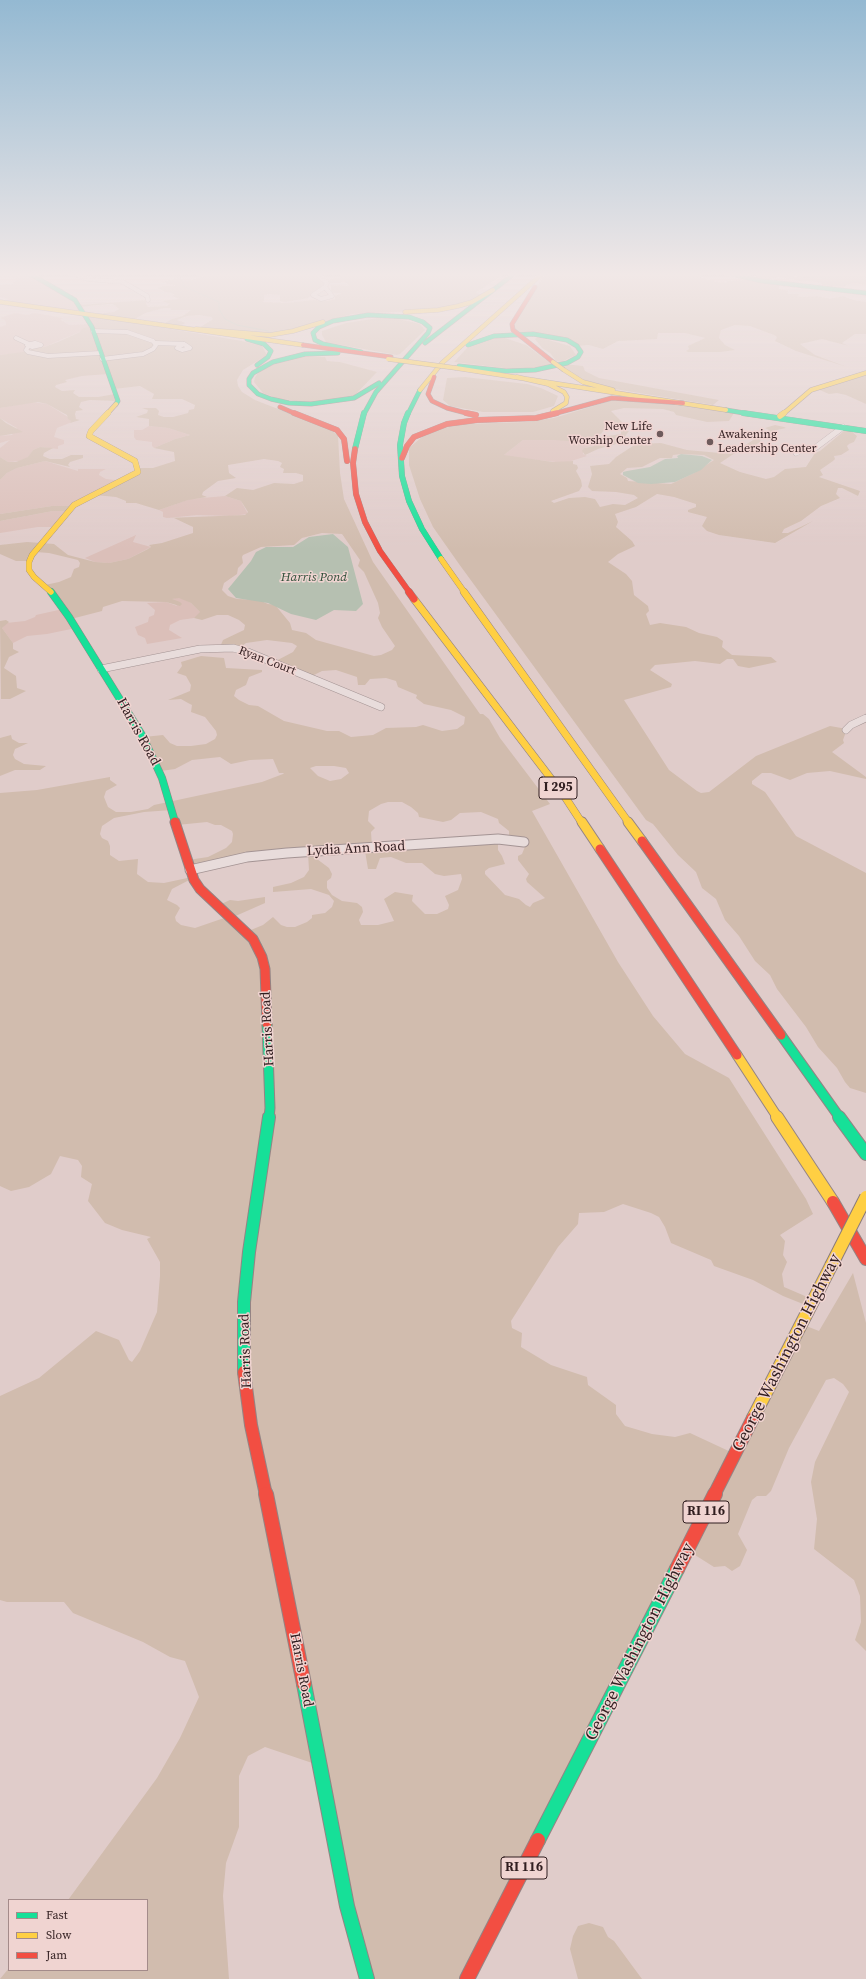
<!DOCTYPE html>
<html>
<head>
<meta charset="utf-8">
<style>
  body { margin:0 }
  #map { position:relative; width:866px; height:1979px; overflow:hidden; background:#e0ccca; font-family:"Source Serif 4",serif }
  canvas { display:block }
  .legend { position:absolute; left:8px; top:1899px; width:140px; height:72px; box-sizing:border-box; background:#f0d4d1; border:1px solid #a48b8a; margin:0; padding:5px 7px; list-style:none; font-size:12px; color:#311e20 }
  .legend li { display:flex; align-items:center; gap:8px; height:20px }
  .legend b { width:20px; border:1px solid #a48b8a }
</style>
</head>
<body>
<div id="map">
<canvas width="866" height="1979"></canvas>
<ul class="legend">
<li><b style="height:5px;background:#16e098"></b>Fast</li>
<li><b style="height:5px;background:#ffcf43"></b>Slow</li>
<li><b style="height:5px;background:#f24e42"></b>Jam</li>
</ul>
</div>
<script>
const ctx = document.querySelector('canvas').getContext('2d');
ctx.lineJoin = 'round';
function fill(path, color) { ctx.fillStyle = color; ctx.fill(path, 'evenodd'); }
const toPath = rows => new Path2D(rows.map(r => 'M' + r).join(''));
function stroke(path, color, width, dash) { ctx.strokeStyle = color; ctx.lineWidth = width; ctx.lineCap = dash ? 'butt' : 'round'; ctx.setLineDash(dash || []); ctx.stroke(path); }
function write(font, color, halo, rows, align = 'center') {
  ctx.font = font + ' "Source Serif 4",serif'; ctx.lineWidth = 3; ctx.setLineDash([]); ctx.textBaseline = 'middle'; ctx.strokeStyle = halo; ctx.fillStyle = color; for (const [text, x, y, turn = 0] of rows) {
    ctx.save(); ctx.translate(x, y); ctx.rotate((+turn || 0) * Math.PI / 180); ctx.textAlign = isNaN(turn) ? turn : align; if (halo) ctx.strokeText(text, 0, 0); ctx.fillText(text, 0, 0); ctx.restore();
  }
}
fill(toPath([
  [0,273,30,275,74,300,84,313,2,302,9,299,0,297,0,285,13,284,16,278,0,278],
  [15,313,28,315,35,313,63,318,61,320,69,325,89,324,91,327,44,347,22,353,0,355,0,327,6,325,5,320,0,318],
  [32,402,47,404,68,417,72,422,57,428,54,437,64,440,64,444,58,446,58,449,40,447,33,450,29,457,20,461,8,462,0,457,0,448,10,440,0,443,0,436,12,435,17,428,0,418,0,408],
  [149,426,168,428,190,435,175,439,154,448,152,446,152,442,136,440,134,437,134,430,142,430],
  [523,440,566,440,591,443,595,445,584,448,583,454,587,456,565,463,510,457,504,455],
  [45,461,78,471,78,469,106,469,100,472,99,475,106,479,123,481,73,506,52,506,0,514,0,480,7,473,17,468],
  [225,496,241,501,248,514,231,516,197,515,167,518,163,517,163,512,159,510,190,499],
  [53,511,68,511,54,527,38,527,0,533,0,521],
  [136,535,133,542,151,547,128,559,109,563,95,562,85,558],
  [179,597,191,603,201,613,199,616,194,618,180,620,170,625,169,630,182,638,147,644,145,638,138,635,135,627,148,622,149,617,154,615,155,610,147,603,166,602,177,606,172,599],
  [63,609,76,628,47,634,27,636,13,643,2,628,6,623,25,621,35,617,36,615]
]), '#dbbfb9');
fill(toPath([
  [199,273,314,273,324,282,324,285,308,298,286,302,280,301,280,295,269,294,264,295,264,301,262,302,285,303,314,300,327,301,335,299,335,296,342,293,334,293,331,291,331,285,350,286,344,281,339,283,330,283,328,281,330,279,342,277,341,274,333,273,506,273,478,291,476,293,483,295,469,302,435,310,353,314,276,334,199,328,213,319,211,317,199,315,187,316,177,320,186,323,178,326,163,324,172,319,183,316,191,310,171,310,170,308,164,308,145,313,130,322,242,341,262,346,267,355,243,370,237,380,238,386,242,392,255,400,327,428,338,435,340,473,344,499,373,562,480,714,483,714,489,719,500,738,550,804,532,811,618,962,653,1016,685,1054,729,1078,806,1199,813,1214,780,1235,785,1241,783,1255,787,1262,782,1274,784,1287,812,1299,808,1306,783,1296,753,1280,714,1266,711,1260,671,1243,665,1227,659,1217,651,1213,623,1204,604,1212,579,1213,578,1224,558,1247,511,1321,512,1328,522,1333,521,1347,551,1365,587,1377,588,1385,616,1405,616,1414,625,1426,652,1434,675,1437,690,1433,733,1453,801,1324,819,1331,853,1273,866,1323,866,1651,855,1640,861,1622,860,1596,854,1580,814,1549,817,1519,811,1482,815,1462,849,1392,843,1384,834,1378,826,1380,789,1448,771,1491,766,1496,757,1496,752,1500,738,1534,747,1550,740,1566,732,1571,725,1566,714,1567,687,1550,466,1979,367,1979,321,1766,265,1747,248,1756,239,1776,239,1827,226,1863,223,1896,229,1979,0,1979,9,1968,9,1970,147,1970,147,1900,68,1900,157,1778,180,1738,199,1697,185,1661,170,1657,143,1642,73,1613,64,1602,7,1602,0,1600,0,1396,39,1378,96,1331,119,1340,129,1360,132,1362,140,1351,157,1312,160,1276,160,1262,147,1239,151,1237,122,1230,105,1223,88,1201,92,1184,81,1177,82,1166,78,1160,60,1156,51,1174,29,1187,11,1191,0,1186,0,793,37,790,110,777,110,780,117,785,106,791,104,797,108,807,116,812,131,812,148,809,154,805,262,782,283,774,284,773,279,773,273,759,250,760,231,764,220,757,192,760,175,769,161,771,144,737,163,735,170,743,177,746,191,746,206,744,215,739,217,735,216,731,205,717,191,712,192,705,188,703,181,699,168,700,190,691,191,685,186,676,177,673,182,666,181,662,201,656,224,658,226,668,262,670,262,672,249,677,246,685,236,690,234,696,239,700,249,705,258,706,284,721,327,731,339,731,351,737,373,735,386,728,416,727,423,725,442,731,457,729,464,724,465,717,451,710,424,704,416,698,417,695,398,687,396,681,386,678,370,679,365,685,358,685,357,677,336,670,322,671,310,677,274,662,293,652,297,646,292,643,267,640,246,643,238,649,220,647,223,640,244,630,245,625,239,620,228,615,217,615,202,620,194,618,200,612,191,603,179,598,172,599,180,602,182,604,180,606,166,602,122,601,103,607,102,611,71,619,45,585,59,582,71,577,74,569,79,567,80,563,78,560,49,553,36,552,29,561,16,561,0,554,0,545,27,542,42,543,54,544,68,555,95,562,109,563,128,559,148,549,151,547,149,545,162,543,193,533,193,527,174,518,167,518,245,515,248,512,241,501,225,496,237,488,253,490,274,483,294,484,303,481,303,475,296,473,283,473,284,469,280,467,282,463,278,461,264,459,228,465,229,473,236,478,218,481,203,492,202,495,207,497,188,500,159,510,136,503,126,503,126,501,116,497,94,495,134,476,137,474,138,468,153,468,175,461,174,452,154,448,175,439,190,435,168,428,149,426,149,419,136,417,147,413,148,410,142,408,156,408,159,411,158,415,164,417,173,417,188,413,189,410,194,409,195,405,182,399,152,399,154,394,140,386,114,389,109,374,82,376,65,380,67,382,56,385,55,387,62,391,75,390,73,393,79,397,98,397,115,394,117,401,90,400,81,402,79,407,83,410,76,411,75,414,76,419,80,420,70,423,71,421,68,419,67,415,47,404,38,402,0,408,0,355,30,351,32,349,44,347,58,342,80,332,83,328,91,327,85,315,114,312,119,309,113,304,108,304,80,307,78,305,148,300,146,303,148,307,167,306,170,304,162,301,180,299,172,296,175,295,172,293,165,292,158,288,162,286,177,286,162,282,181,277,182,280,186,281,204,277,196,274],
  [322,533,342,534,360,560,358,566,364,572,378,603,380,613,378,618,382,627,395,646,392,650,381,655,374,656,316,640,306,633,292,630,290,623,276,606,278,605,268,604,259,600,237,599,228,596,222,590,224,583,237,574,238,568,243,563,242,557,243,555,261,547,294,545,302,538],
  [316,766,334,766,346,768,349,773,341,779,330,781,318,776,310,768],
  [388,802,402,802,411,807,418,813,419,817,443,822,451,820,460,813,481,812,498,819,499,823,509,831,509,839,526,844,522,854,518,856,518,860,529,874,526,879,527,882,545,898,533,903,530,907,526,905,519,899,505,895,485,874,485,871,489,868,505,864,502,856,498,850,498,840,372,847,371,832,375,828,368,821,369,811,381,804],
  [172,810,177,825,207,822,215,825,221,825,232,831,233,834,232,842,226,848,208,857,188,860,192,871,253,857,308,853,309,870,304,877,291,883,273,887,273,892,311,889,329,895,334,901,332,907,325,913,312,915,312,918,307,922,295,927,287,927,281,925,273,917,263,925,246,932,231,918,265,903,265,897,238,901,230,900,217,906,227,917,195,928,181,925,176,921,175,917,180,908,177,905,167,900,172,889,193,878,192,877,164,883,148,882,137,874,138,859,119,861,110,855,110,846,108,841,102,838,100,834,102,826,114,818,144,812],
  [365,851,368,869,376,869,380,858,391,857,406,863,422,863,435,874,444,876,461,874,462,879,458,890,445,896,449,905,448,909,437,914,425,914,412,901,413,895,395,892,384,899,394,921,378,925,361,925,359,920,363,912,362,907,357,903,342,901,332,895,327,888,327,881,331,878,332,874,329,868,309,853],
  [546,273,702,273,700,277,721,283,727,282,724,280,739,281,757,276,751,273,828,279,832,278,800,273,866,273,866,285,852,283,842,287,822,285,821,283,813,281,800,281,777,277,769,279,766,281,782,284,779,286,779,289,789,291,787,293,789,294,799,294,797,296,802,297,817,296,830,299,843,296,853,300,866,302,866,334,855,334,842,343,849,346,822,339,800,344,815,355,847,367,796,351,775,341,777,337,774,335,750,326,735,325,721,330,719,338,725,345,735,350,720,352,688,352,686,351,689,349,688,346,705,338,685,333,658,333,657,339,618,341,603,349,589,345,578,346,572,342,518,334,512,330,521,310],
  [378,318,399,319,420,324,425,330,400,354,397,355,336,344,326,342,322,335,322,331,346,323],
  [502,337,526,345,553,365,520,370,454,362,467,348,482,340],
  [538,337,570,346,576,355,561,362,556,361,550,353,542,348,535,339],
  [304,356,325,357,327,361,340,362,377,372,354,396,344,399,311,402,279,399,263,393,254,382,255,377,259,372,276,363],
  [564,364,583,366,585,371,599,378,719,400,713,405,596,386,559,366],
  [866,374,866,404,846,395,837,393,829,394,815,388],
  [465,377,527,384,541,388,558,396,554,406,533,412,483,412,450,406,443,400,447,378],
  [613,400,655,401,734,413,729,421,707,422,676,415,674,412,663,409,624,408,611,411,623,423,604,430,601,434,594,435,597,440,602,440,607,436,621,434,621,430,629,431,620,443,598,449,585,455,582,451,584,448,594,446,594,443,554,440,523,440,504,455,553,462,573,461,573,464,577,465,578,468,576,471,581,480,582,486,579,491,551,501,554,503,569,498,585,497,595,499,600,507,613,504,625,505,638,498,634,495,616,492,592,491,588,487,592,474,590,466,609,464,616,457,636,444,661,443,687,450,731,454,769,430,765,428,775,425,784,427,786,428,772,431,761,438,760,442,747,450,738,451,720,463,740,472,766,479,774,477,785,469,806,467,815,453,820,451,844,431,851,431,857,436,854,442,849,444,847,446,849,450,841,455,834,456,835,459,833,461,820,470,823,475,819,477,860,491,858,496,842,488,838,488,836,494,840,498,821,506,801,521,784,529,782,533,788,533,813,521,775,543,719,535,707,531,702,526,707,517,688,512,688,510,696,507,696,504,674,497,657,494,636,507,615,514,618,522,616,527,632,541,635,546,618,554,608,562,626,574,632,581,634,595,648,606,649,611,646,614,650,625,660,623,686,627,699,633,717,637,723,641,722,647,732,655,771,657,777,662,749,668,738,666,733,659,727,659,720,664,695,661,655,665,650,670,672,684,671,687,624,700,669,770,697,791,701,793,709,792,756,756,830,726,847,729,843,740,844,743,832,752,866,777,866,779,830,771,807,773,790,780,771,773,762,773,752,781,752,784,765,792,796,836,866,873,866,1093,850,1088,845,1082,837,1068,818,1047,806,1027,777,989,770,975,755,961,739,936,725,920,716,899,702,888,696,872,678,855,653,824,646,820,459,564,433,527,420,499,409,465,409,448,422,437,443,428,466,424,526,422,554,418],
  [682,454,704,455,714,460,694,473,671,484,628,481,627,478,620,474,627,468,642,467,660,458,672,458,673,455],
  [0,418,6,423,23,432,0,436],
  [40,447,53,448,44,453,43,456,50,459,62,459,71,455,83,455,83,458,70,462,68,465,70,467,45,461,17,468,7,473,0,480,0,457,8,462,16,462,28,457,33,450],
  [52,506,73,506,68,511,53,511,0,521,0,514],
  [6,620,9,622,2,628,13,643,13,649,19,652,9,657,4,668,16,676,17,688,26,691,10,699,1,699,0,621],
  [11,735,12,739,19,743,28,743,15,749,13,755,15,759,24,764,46,766,40,770,15,770,0,776,0,738],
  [589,1923,603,1927,608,1937,614,1941,642,1979,578,1979,570,1949,573,1936,578,1926]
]), '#d1bcae');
fill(toPath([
  [770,273,806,273,848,278,810,278],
  [681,454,702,456,712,460,701,470,675,482,651,484,638,483,623,475,623,472,627,471,650,467,665,459,678,458,677,456],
  [333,534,348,547,363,604,356,611,334,610,316,620,291,614,268,603,236,598,228,589,251,561,256,552,266,547,293,547,309,537]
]), '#b6c0b1');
stroke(toPath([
  [181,273,177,277,183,281,183,286,219,302,219,309,225,319,237,325,268,331]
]), '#b6c0b1', 1);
fill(toPath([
  [788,273,824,275,858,273,866,278,866,282,854,276,824,279,788,273]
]), '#b6c0b1');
const streetFar3 = toPath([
  [72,273,87,279,123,282,147,296,148,300],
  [316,273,327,283,325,287],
  [325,287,332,296,321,299,313,295,325,287],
  [93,331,127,332,153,341,156,345,153,349,143,354,102,359],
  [16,338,29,344],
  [35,343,41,345,32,347,27,345,35,343],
  [156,343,184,344],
  [184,344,190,348,182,350,177,348,184,344],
  [28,347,26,350,28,352,48,356,100,353]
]);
const streetFar2 = toPath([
  [796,453,803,449,815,448,843,427]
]);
const streetFar1 = toPath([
  [101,669,200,649,233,648,248,652,381,707],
  [846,730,851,725,866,718]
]);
const street = toPath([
  [190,870,247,857,287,853,498,839,524,842]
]);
const fastFar5 = toPath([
  [24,273,34,276,75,300,92,327,118,401,116,404],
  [727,273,762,281,866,293],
  [247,339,264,344,271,351,268,357,257,365],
  [425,343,515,273],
  [361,352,323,344,315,340,313,333,319,327,333,321,368,315,409,317,423,322,430,328,428,333,376,392,364,414],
  [338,353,305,354,273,362,253,373,249,379,249,385,258,394,271,399,289,403,311,404,354,398,379,383],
  [459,366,506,371,535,370,567,363,578,357,581,352,577,346,567,340,533,334,494,336,468,345],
  [726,410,750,414],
  [408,414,420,390]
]);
const fastFar4 = toPath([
  [408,413,404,423,400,445,402,476,409,501,422,529,441,559],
  [743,413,866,431],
  [355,449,364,413]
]);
const fastFar3 = toPath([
  [51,592,69,617,142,735,162,778,175,822]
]);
const fastFar2 = toPath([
  [267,1024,270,1108,269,1118],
  [781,1035,840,1118]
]);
const fastFar1 = toPath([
  [839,1117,866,1154],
  [244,1372,244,1302,249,1252,269,1117]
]);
const fast = toPath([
  [304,1684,347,1906,367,1979],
  [538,1840,677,1569]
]);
const slowFar4 = toPath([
  [0,302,303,345],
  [405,312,438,310,458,306,472,302,493,290],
  [196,329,270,335,293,331,323,322],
  [456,368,726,410],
  [564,370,583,382,613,390],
  [517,377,548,384,564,392,567,397,566,403,553,411],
  [420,390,442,363,543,273],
  [107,414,116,404],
  [783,414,811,390,866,373]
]);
const slowFar3 = toPath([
  [780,416,784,413],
  [441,559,465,593],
  [51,592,34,577,29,570,29,562,32,555,74,505,138,472,135,461,89,436,91,431,108,413]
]);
const slowFar2 = toPath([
  [464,592,629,823],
  [414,599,565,797,582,823]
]);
const slowFar1 = toPath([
  [582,822,600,849],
  [628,822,642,841],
  [737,1055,778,1118]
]);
const slow = toPath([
  [777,1117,833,1202],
  [753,1418,831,1266]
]);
const jamFar5 = toPath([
  [513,330,512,324,535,287],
  [523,338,553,362],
  [303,345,391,357],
  [434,377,428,394,432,401,447,408,470,414],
  [280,407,296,414],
  [553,414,612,398,683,403]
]);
const jamFar4 = toPath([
  [294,413,337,430,344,439,347,461],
  [466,413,476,415],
  [355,449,353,463,356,494,365,522,380,551,410,593],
  [402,458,407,446,414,437,447,424,477,420,536,418,557,413]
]);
const jamFar3 = toPath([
  [409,592,414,599]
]);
const jamFar2 = toPath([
  [175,822,194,880,200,889,253,939,262,957,265,969,267,1024],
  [642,841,781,1035],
  [600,849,737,1055]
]);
const jamFar1 = toPath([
  [833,1202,866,1259],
  [244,1372,251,1425,266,1495],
  [714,1495,753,1418]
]);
const jam = toPath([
  [266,1494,304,1684],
  [677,1569,715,1494],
  [467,1979,538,1840]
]);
stroke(streetFar3, '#a49494', 5);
stroke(streetFar2, '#a49494', 6);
stroke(streetFar1, '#a49494', 8);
stroke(street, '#a49494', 11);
stroke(fastFar5, '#948484', 5);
stroke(fastFar4, '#948484', 6);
stroke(fastFar3, '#948484', 8);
stroke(fastFar2, '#948484', 11);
stroke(fastFar1, '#948484', 14);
stroke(fast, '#948484', 16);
stroke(slowFar4, '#948484', 5);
stroke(slowFar3, '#948484', 6);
stroke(slowFar2, '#948484', 8);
stroke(slowFar1, '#948484', 11);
stroke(slow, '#948484', 14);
stroke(jamFar5, '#948484', 5);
stroke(jamFar4, '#948484', 6);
stroke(jamFar3, '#948484', 8);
stroke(jamFar2, '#948484', 11);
stroke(jamFar1, '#948484', 14);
stroke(jam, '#948484', 16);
stroke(streetFar3, '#e8dcdb', 4);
stroke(streetFar2, '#e8dcdb', 5.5);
stroke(streetFar1, '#e8dcdb', 7);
stroke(street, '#e8dcdb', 9);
stroke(fastFar5, '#16e098', 4);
stroke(fastFar4, '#16e098', 5.5);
stroke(fastFar3, '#16e098', 7);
stroke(fastFar2, '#16e098', 9);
stroke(fastFar1, '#16e098', 12);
stroke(fast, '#16e098', 14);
stroke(slowFar4, '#ffcf43', 4);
stroke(slowFar3, '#ffcf43', 5.5);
stroke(slowFar2, '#ffcf43', 7);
stroke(slowFar1, '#ffcf43', 9);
stroke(slow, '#ffcf43', 12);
stroke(jamFar5, '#f24e42', 4);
stroke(jamFar4, '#f24e42', 5.5);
stroke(jamFar3, '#f24e42', 7);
stroke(jamFar2, '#f24e42', 9);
stroke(jamFar1, '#f24e42', 12);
stroke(jam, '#f24e42', 14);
const slowBridgeFar1 = toPath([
  [388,359,456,368],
  [553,362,564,370]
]);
const slowBridge = toPath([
  [831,1266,866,1197]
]);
const jamBridge = toPath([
  [513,330,523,338]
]);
stroke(slowBridgeFar1, '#8a7b7b', 5, []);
stroke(slowBridge, '#8a7b7b', 14, []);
stroke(jamBridge, '#8a7b7b', 5, []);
stroke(slowBridgeFar1, '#ffcf43', 4);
stroke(slowBridge, '#ffcf43', 12);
stroke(jamBridge, '#f24e42', 4);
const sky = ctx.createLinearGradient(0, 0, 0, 550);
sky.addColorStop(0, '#94b9d2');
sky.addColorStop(0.5, '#f1e8e7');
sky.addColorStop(1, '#f1e8e700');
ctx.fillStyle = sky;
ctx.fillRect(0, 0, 866, 550);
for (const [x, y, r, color] of [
  [660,434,4,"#6e5b5c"],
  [710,442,4,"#6e5b5c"]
]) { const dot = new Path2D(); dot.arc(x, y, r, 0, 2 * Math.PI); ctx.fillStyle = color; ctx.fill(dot); stroke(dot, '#f0d4d1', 1.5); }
write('12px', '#311e20', '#f0d4d1', [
  ["New Life",652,427],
  ["Worship Center",652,441],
  ["Awakening",718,435,"left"],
  ["Leadership Center",718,449,"left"]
], 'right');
write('12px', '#311e20', '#f0d4d1', [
  ["Ryan Court",267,661,21]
]);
write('italic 13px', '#2f4f39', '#f0d4d1', [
  ["Harris Pond",314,578]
]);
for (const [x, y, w] of [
  [558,788,38],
  [706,1512,46],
  [524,1868,46]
]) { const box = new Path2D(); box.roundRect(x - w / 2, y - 11, w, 22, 3); ctx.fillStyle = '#f0d4d1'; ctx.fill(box); stroke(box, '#311e20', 1); }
write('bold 13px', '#311e20', null, [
  ["I 295",558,788],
  ["RI 116",706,1512],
  ["RI 116",524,1868]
]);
write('14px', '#311e20', '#f0d4d1', [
  ["Harris Road",138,732,61],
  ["Lydia Ann Road",356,849,-3],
  ["Harris Road",268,1029,-93],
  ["Harris Road",246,1351,-92],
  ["Harris Road",301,1670,79]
]);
write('17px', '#311e20', '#f0d4d1', [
  ["George Washington Highway",787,1353,-63],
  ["George Washington Highway",640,1642,-63]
]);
</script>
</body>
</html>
